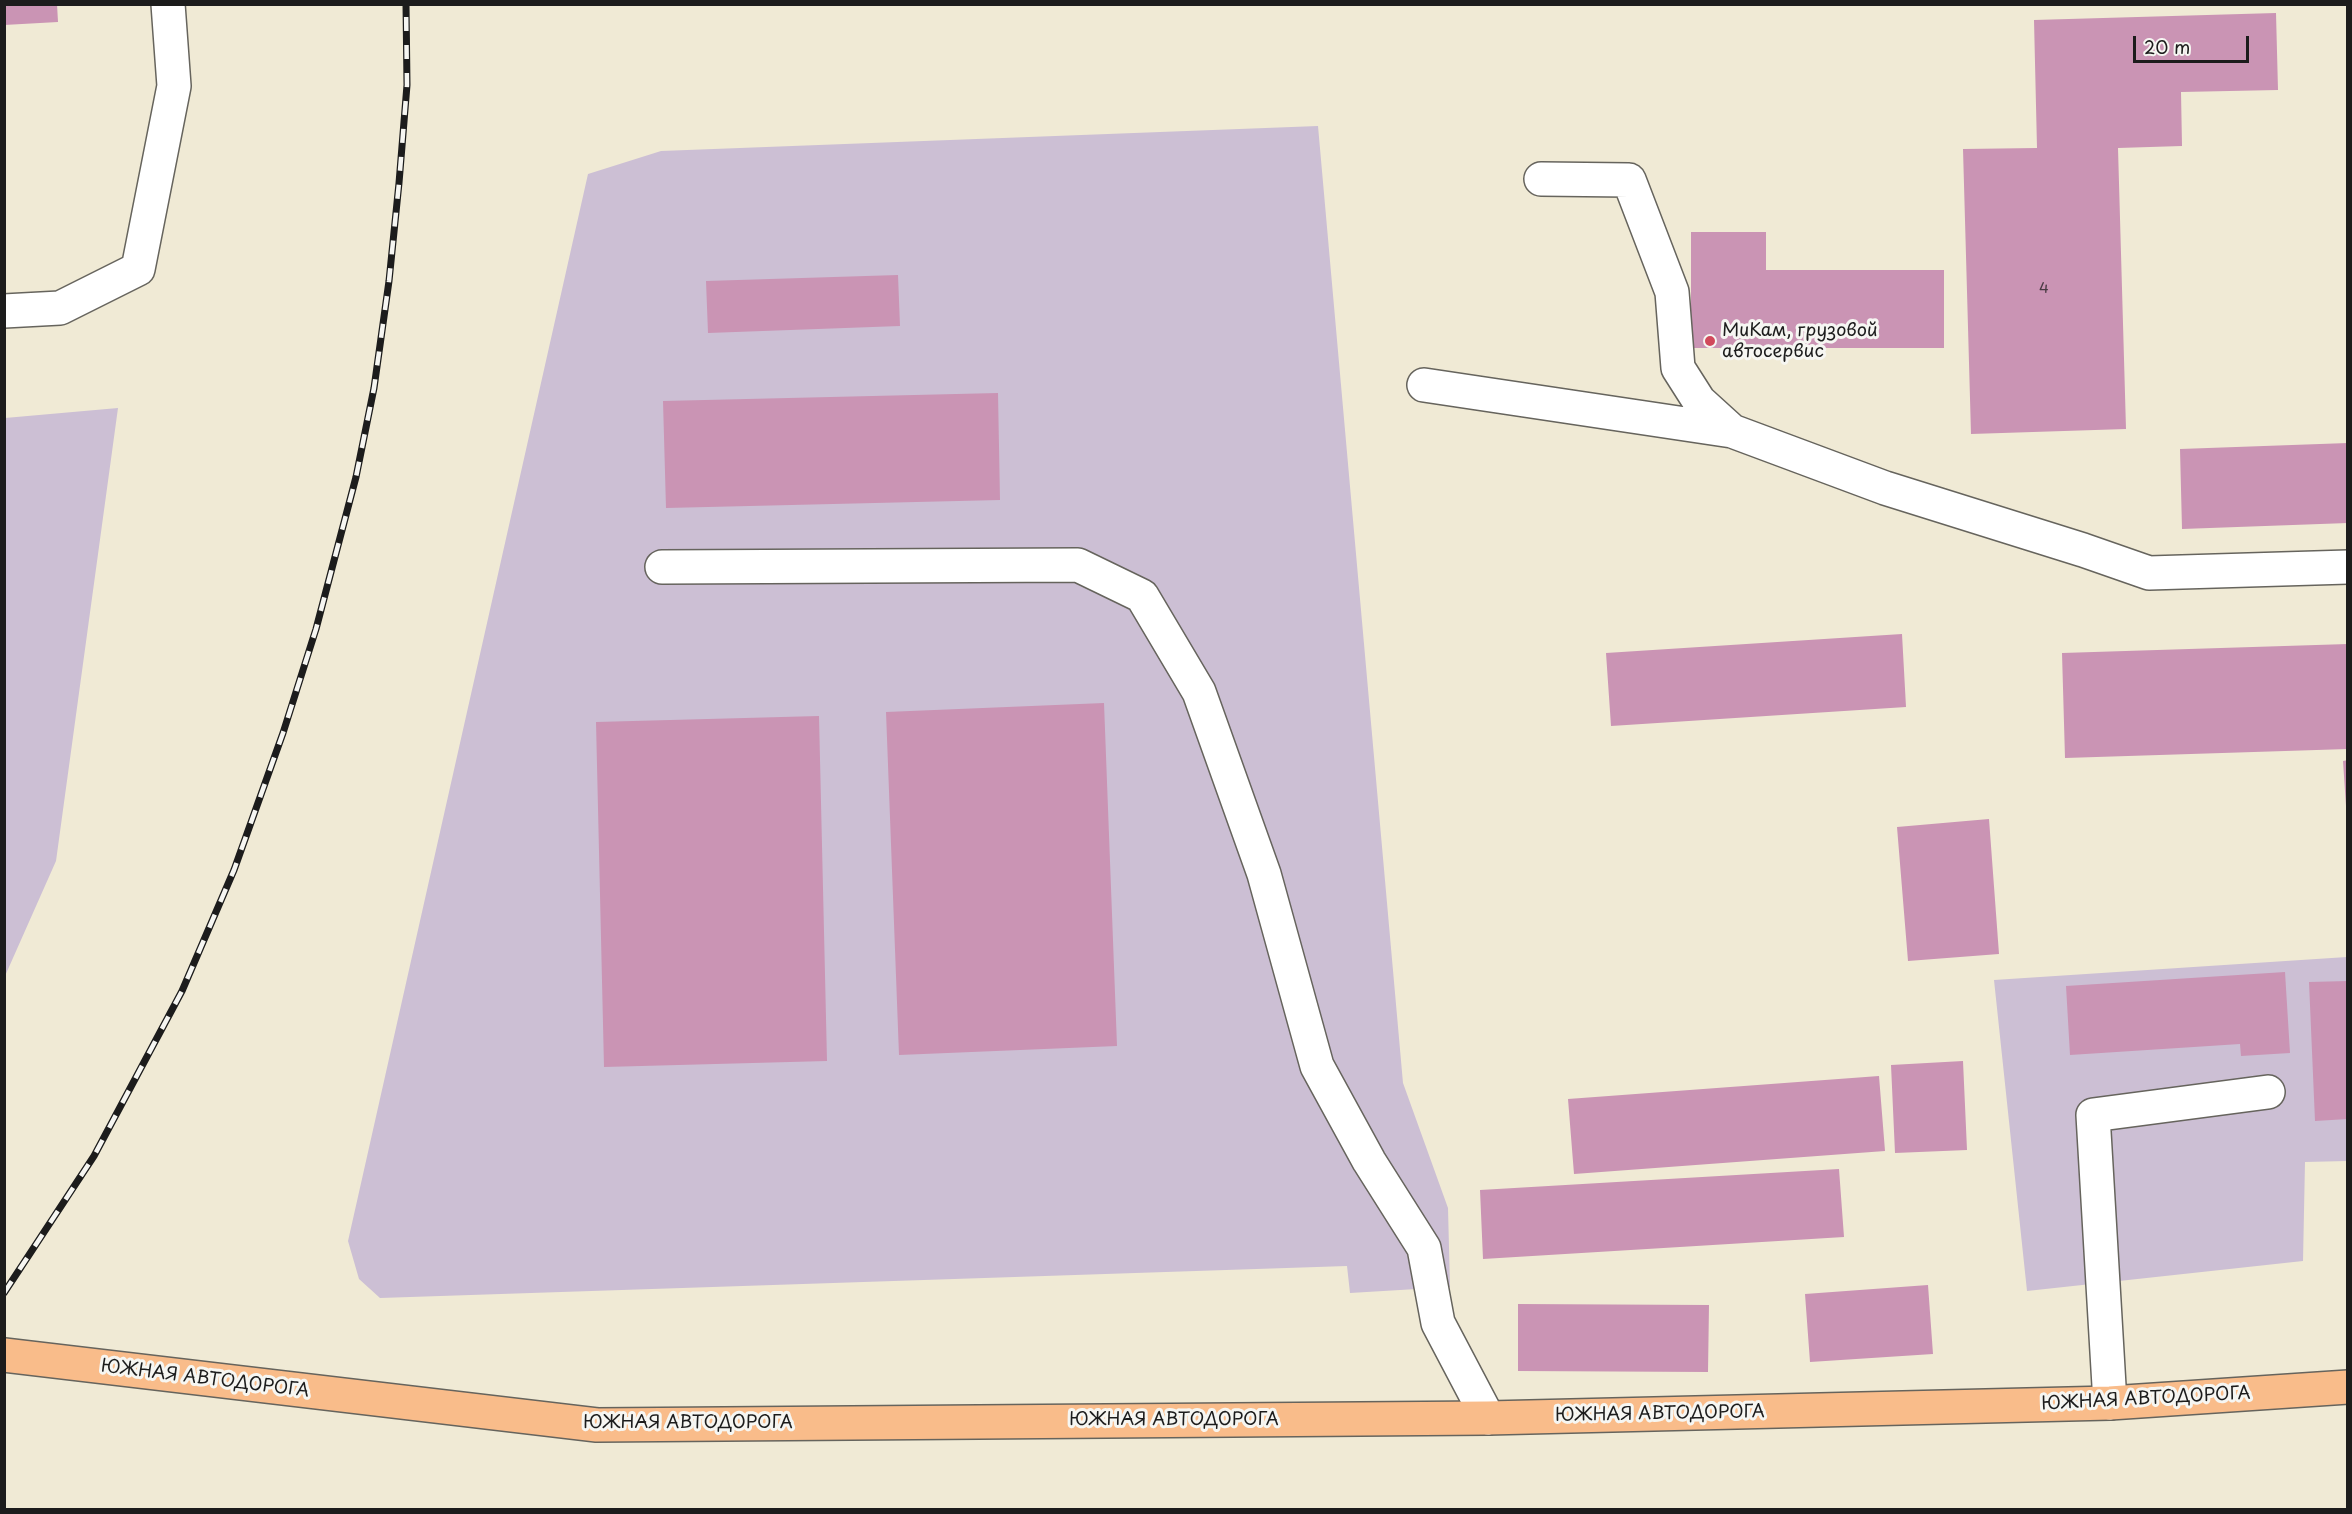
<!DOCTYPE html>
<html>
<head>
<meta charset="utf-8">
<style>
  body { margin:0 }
  #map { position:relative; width:2352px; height:1514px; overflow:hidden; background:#f0ead5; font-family:"Playpen Sans",sans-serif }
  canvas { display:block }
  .frame { position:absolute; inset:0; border:6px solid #1c1c1c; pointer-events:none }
  .scale { position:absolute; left:2133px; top:36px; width:116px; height:27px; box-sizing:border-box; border:3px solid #1c1c1c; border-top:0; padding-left:8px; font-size:18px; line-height:21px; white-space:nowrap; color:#1c1c1c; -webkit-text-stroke:4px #f6f6f2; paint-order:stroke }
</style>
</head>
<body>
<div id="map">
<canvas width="2352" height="1514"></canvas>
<div class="frame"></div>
<div class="scale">20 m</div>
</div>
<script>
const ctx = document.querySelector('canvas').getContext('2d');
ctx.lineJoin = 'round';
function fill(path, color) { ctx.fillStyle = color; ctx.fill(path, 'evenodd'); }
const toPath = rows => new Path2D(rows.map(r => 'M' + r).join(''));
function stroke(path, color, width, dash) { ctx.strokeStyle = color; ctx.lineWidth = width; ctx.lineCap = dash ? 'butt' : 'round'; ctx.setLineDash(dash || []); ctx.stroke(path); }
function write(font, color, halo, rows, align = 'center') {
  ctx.font = font + ' "Playpen Sans",sans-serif'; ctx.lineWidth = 6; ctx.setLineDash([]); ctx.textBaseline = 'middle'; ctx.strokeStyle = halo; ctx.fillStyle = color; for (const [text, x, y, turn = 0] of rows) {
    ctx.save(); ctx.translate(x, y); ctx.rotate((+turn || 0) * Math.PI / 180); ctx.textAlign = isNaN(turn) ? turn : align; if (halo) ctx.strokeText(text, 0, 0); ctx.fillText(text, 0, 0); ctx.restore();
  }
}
fill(toPath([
  [1318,126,1403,1083,1448,1208,1450,1287,1350,1293,1347,1266,380,1298,359,1279,348,1241,588,174,661,151],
  [118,408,56,861,5,976,5,418],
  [2347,957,2347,1161,2305,1162,2303,1261,2027,1291,1994,980]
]), '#ccbfd4');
fill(toPath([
  [4,4,57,4,58,22,4,25],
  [2276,13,2278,90,2181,92,2182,146,2118,148,2126,429,1971,434,1963,149,2037,148,2034,20],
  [1691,232,1766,232,1766,270,1944,270,1944,348,1691,348],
  [898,275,900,326,708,333,706,281],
  [998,393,1000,500,666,508,663,401],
  [2348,443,2348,523,2182,529,2180,449],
  [1902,634,1906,707,1611,726,1606,653],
  [2348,644,2348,749,2065,758,2062,653],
  [1104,703,1117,1046,899,1055,886,712],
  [819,716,827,1061,604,1067,596,722],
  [2348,760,2348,806,2346,806,2343,761],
  [1989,819,1999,954,1908,961,1897,827],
  [2285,972,2290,1053,2241,1056,2240,1044,2070,1055,2066,986],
  [2348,981,2348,1119,2315,1121,2309,982],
  [1963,1061,1967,1150,1895,1153,1891,1065],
  [1879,1076,1885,1151,1574,1174,1568,1099],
  [1839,1169,1844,1237,1483,1259,1480,1190],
  [1928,1285,1933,1354,1810,1362,1805,1294],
  [1518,1304,1709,1305,1708,1372,1518,1371]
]), '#ca94b4');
const minor = toPath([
  [1541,179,1629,180,1672,292,1678,368,1699,401,1732,431],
  [4,311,60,308,138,269,174,86,168,4],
  [1424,385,1732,431,1885,488,2083,550,2149,573,2348,567],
  [662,567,1078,565,1142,596,1199,692,1264,874,1317,1066,1369,1161,1424,1248,1438,1323,1488,1418],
  [2110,1403,2093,1115,2268,1092]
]);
const major = toPath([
  [4,1355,597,1425,1488,1418,2110,1403,2348,1387]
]);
stroke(minor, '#66645d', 36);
stroke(major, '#66645d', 36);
stroke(minor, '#fff', 33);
stroke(major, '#f9bc8a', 33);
const rail = toPath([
  [4,1293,94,1156,182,991,234,870,283,733,316,629,356,477,374,388,389,281,399,183,407,85,406,4]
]);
stroke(rail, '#1c1c1c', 7);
stroke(rail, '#f6f6f2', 4.5, [14]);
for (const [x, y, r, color] of [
  [1710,341,6,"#d1495b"]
]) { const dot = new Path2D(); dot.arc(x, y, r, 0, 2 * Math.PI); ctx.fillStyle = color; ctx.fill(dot); stroke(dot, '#f6f6f2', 2); }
write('15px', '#483a42', null, [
  ["4",2044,289]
]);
write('18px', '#1c1c1c', '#f6f6f2', [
  ["МиКам, грузовой",1722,331],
  ["автосервис",1722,352]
], 'left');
write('18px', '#1c1c1c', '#f6f6f2', [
  ["ЮЖНАЯ АВТОДОРОГА",205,1379,7],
  ["ЮЖНАЯ АВТОДОРОГА",2146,1399,-3],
  ["ЮЖНАЯ АВТОДОРОГА",1660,1414,-1],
  ["ЮЖНАЯ АВТОДОРОГА",1174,1420],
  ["ЮЖНАЯ АВТОДОРОГА",688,1423]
]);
</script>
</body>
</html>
